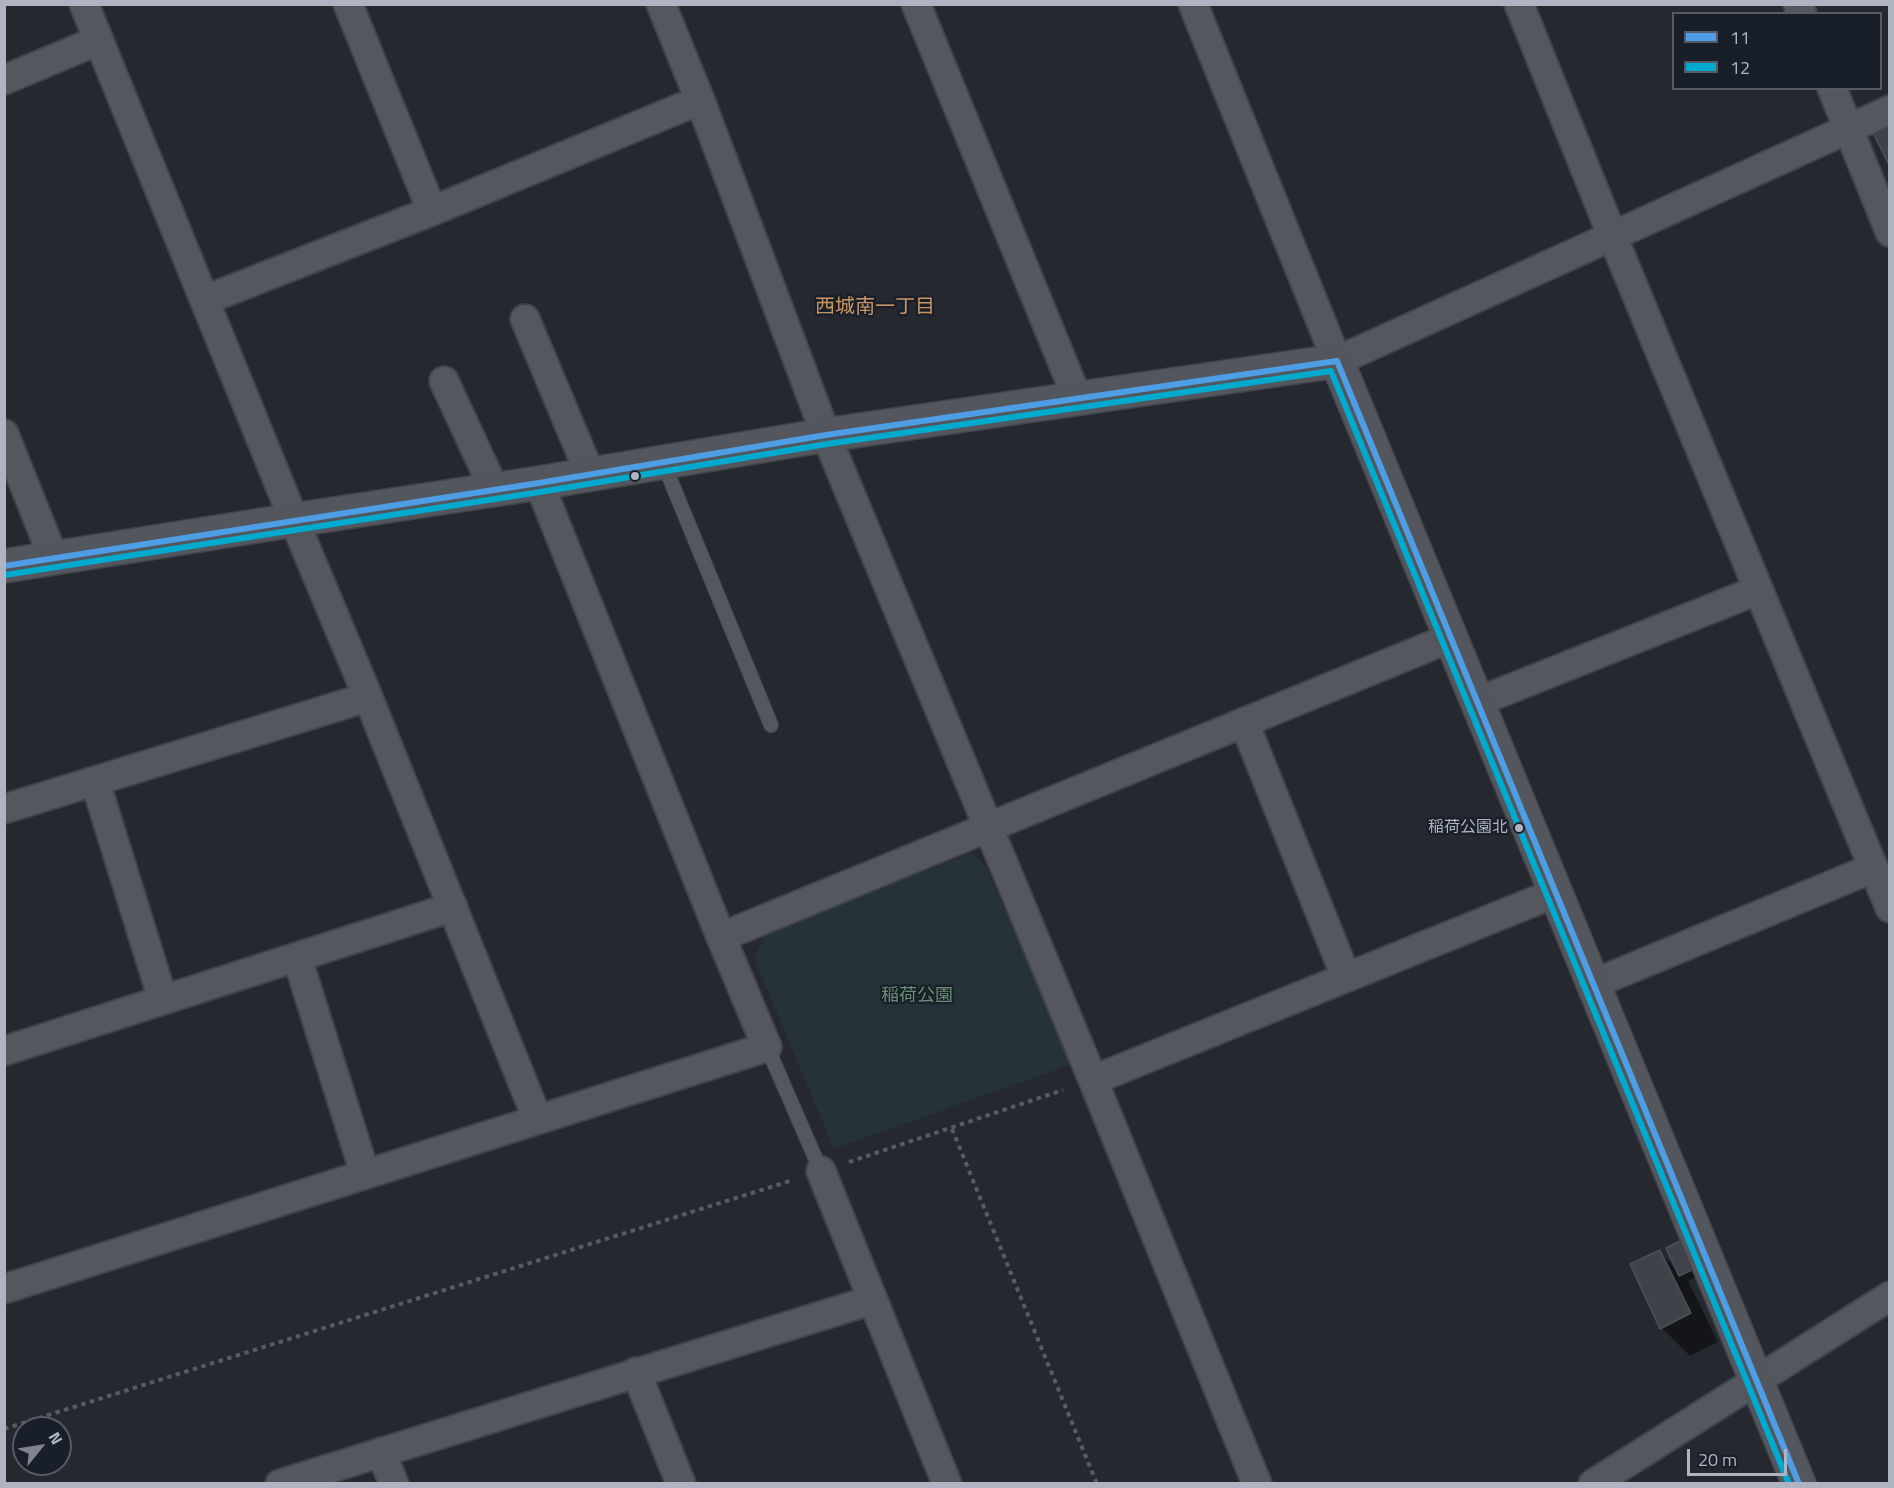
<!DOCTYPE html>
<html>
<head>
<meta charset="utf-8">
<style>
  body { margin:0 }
  #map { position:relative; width:1894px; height:1488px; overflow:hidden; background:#25282f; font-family:"Titillium Web",sans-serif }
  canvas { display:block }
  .frame { position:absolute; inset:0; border:6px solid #aeb4c1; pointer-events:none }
  .legend { position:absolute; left:1672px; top:12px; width:210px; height:78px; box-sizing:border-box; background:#191f29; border:2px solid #555b66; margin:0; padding:8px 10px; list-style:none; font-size:18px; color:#aeb4c1 }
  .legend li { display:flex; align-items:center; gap:12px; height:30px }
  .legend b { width:30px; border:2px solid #555b66 }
  .north { position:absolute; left:12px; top:1416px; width:60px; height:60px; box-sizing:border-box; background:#191f29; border:2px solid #555b66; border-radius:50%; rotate:60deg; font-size:16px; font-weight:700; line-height:24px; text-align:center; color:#aeb4c1 }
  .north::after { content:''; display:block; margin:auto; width:21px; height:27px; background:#7e838e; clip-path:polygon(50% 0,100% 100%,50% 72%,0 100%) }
  .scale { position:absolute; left:1687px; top:1449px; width:100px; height:27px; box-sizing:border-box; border:3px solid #aeb4c1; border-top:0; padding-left:8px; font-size:18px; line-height:21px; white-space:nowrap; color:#aeb4c1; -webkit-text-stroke:4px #191f29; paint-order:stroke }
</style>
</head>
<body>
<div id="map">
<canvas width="1894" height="1488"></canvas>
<div class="frame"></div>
<ul class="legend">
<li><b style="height:8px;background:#4d9ee5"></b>11</li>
<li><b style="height:8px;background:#00a9ce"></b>12</li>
</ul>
<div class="north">N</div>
<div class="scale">20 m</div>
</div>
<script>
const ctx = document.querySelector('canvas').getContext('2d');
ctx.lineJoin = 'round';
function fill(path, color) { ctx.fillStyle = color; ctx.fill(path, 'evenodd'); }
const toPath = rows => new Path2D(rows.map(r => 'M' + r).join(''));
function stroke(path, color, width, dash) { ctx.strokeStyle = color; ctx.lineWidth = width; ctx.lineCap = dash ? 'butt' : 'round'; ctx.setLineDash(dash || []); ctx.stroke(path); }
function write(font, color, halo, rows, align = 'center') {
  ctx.font = font + ' "Titillium Web","Noto Sans JP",sans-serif'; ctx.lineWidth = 4.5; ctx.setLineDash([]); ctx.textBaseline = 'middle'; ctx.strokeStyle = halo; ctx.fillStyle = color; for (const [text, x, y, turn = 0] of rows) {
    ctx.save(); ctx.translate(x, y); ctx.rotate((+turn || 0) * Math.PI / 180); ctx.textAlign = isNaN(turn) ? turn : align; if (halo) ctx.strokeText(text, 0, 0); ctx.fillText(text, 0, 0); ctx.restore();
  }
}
fill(toPath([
  [972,853,986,867,1072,1064,834,1149,754,958,766,932]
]), '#253336');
fill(toPath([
  [1668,1249,1706,1273,1688,1281,1718,1342,1690,1356,1662,1328,1660,1252,1677,1270]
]), '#0007');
const building = toPath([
  [1890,125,1890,167,1873,133,1890,125],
  [1686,1238,1700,1266,1679,1276,1666,1248,1686,1238],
  [1660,1250,1691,1313,1660,1329,1630,1264,1660,1250]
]);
fill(building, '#3f4248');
stroke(building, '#4c5057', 1.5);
const lane = toPath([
  [663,462,771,725],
  [767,1047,821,1171]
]);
const street = toPath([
  [84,4,294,520,368,697,537,1118],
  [348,4,432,211],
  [661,4,700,100,826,435,1093,1080,1257,1484],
  [916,4,1078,400],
  [1193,4,1337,361,1890,110],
  [1519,4,1612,235,1890,908],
  [1798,4,1802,14],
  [4,80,99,40],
  [1832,88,1890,232],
  [205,300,432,211,700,100],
  [525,319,590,474],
  [444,381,494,489],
  [4,434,54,559],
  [1477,702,1758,590],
  [1244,722,1346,977],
  [95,781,163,1000],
  [4,809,368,697],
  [721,937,1450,638],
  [297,957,365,1174],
  [1593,984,1873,868],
  [4,1051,453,907],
  [1093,1080,1555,893],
  [821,1171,947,1484],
  [4,1289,767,1047,721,937,539,483],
  [636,1372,681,1484],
  [381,1452,394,1484],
  [280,1484,872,1300],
  [1593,1484,1890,1296]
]);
const secondary = toPath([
  [4,566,294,520,539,483,826,435,1337,361,1799,1484]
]);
stroke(lane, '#414348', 16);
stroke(street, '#414348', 32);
stroke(secondary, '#42454c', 36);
stroke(toPath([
  [952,1129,1097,1484],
  [849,1162,1063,1090],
  [4,1429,793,1180]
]), '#585c62', 4, [4.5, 4.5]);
stroke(lane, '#54575e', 14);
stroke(street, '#54575e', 28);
stroke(secondary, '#53565c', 33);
stroke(toPath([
  [1337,361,1799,1484],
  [4,566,539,483,826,435,1337,361]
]), '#4d9ee5', 6);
stroke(toPath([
  [5,575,540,492,827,444,1331,371,1789,1484]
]), '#00a9ce', 6);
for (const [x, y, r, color] of [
  [635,476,5,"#aeb4c1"],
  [1519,828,5,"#aeb4c1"]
]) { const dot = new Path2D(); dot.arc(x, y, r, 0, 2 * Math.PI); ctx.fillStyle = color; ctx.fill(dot); stroke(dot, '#191f29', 2); }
write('16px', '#aeb4c1', '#191f29', [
  ["稲荷公園北",1508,828]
], 'right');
write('18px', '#688f73', '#191f29', [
  ["稲荷公園",917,997]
]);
write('20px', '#c99561', '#191f29', [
  ["西城南一丁目",875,308]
]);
</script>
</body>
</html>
